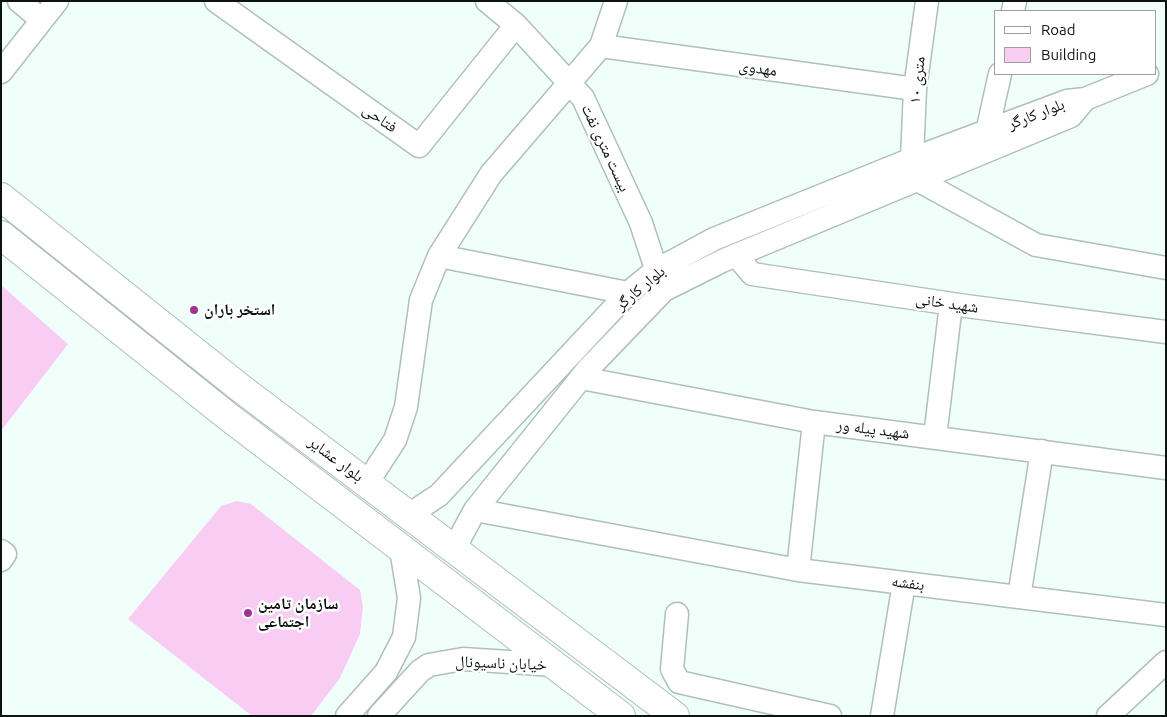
<!DOCTYPE html>
<html>
<head>
<meta charset="utf-8">
<style>
  body { margin:0 }
  #map { position:relative; width:1167px; height:717px; overflow:hidden; background:#f1fffa; font-family:Ubuntu,sans-serif }
  canvas { display:block }
  .frame { position:absolute; inset:0; border:2px solid #0d1311; pointer-events:none }
  .legend { position:absolute; left:994px; top:10px; width:162px; height:65px; box-sizing:border-box; background:#fff; border:1px solid #9ea1a0; margin:0; padding:6px 9px; list-style:none; font-size:15px; color:#0d1311 }
  .legend li { display:flex; align-items:center; gap:10px; height:25px }
  .legend b { width:25px; border:1px solid #9ea1a0 }
</style>
</head>
<body>
<div id="map">
<canvas width="1167" height="717"></canvas>
<div class="frame"></div>
<ul class="legend">
<li><b style="height:6px;background:#fff"></b>Road</li>
<li><b style="height:14px;background:#f9cdf3"></b>Building</li>
</ul>
</div>
<script>
const ctx = document.querySelector('canvas').getContext('2d');
ctx.lineJoin = 'round';
function fill(path, color) { ctx.fillStyle = color; ctx.fill(path, 'evenodd'); }
const toPath = rows => new Path2D(rows.map(r => 'M' + r).join(''));
function stroke(path, color, width, dash) { ctx.strokeStyle = color; ctx.lineWidth = width; ctx.lineCap = dash ? 'butt' : 'round'; ctx.setLineDash(dash || []); ctx.stroke(path); }
function write(font, color, halo, rows, align = 'center') {
  ctx.font = font + ' Ubuntu,"Noto Naskh Arabic",sans-serif'; ctx.lineWidth = 5; ctx.setLineDash([]); ctx.textBaseline = 'middle'; ctx.strokeStyle = halo; ctx.fillStyle = color; for (const [text, x, y, turn = 0] of rows) {
    ctx.save(); ctx.translate(x, y); ctx.rotate((+turn || 0) * Math.PI / 180); ctx.textAlign = isNaN(turn) ? turn : align; if (halo) ctx.strokeText(text, 0, 0); ctx.fillText(text, 0, 0); ctx.restore();
  }
}
fill(toPath([
  [1,285,68,344,1,431],
  [236,501,251,504,360,590,363,607,360,634,340,678,311,716,252,716,128,619,221,506]
]), '#f9cdf3');
const minor = toPath([
  [19,1,42,20],
  [216,1,419,146,516,25],
  [487,1,516,25,583,98,641,223,661,284],
  [927,1,915,89,912,159,916,179,1036,245,1166,268],
  [1013,11,1015,1],
  [601,46,915,89],
  [1,72,57,1],
  [987,132,1000,74],
  [736,255,752,274,966,306,1166,332],
  [439,256,628,293],
  [581,378,814,422,1166,468],
  [814,422,798,570,1166,615],
  [935,437,951,304],
  [367,483,395,440,406,407,421,300,439,256,491,174,601,46,616,1],
  [475,510,798,570],
  [409,515,439,495,628,293,655,271,714,239,912,159,1067,101,1085,99,1147,74],
  [454,549,475,510,589,368,664,290,722,261,1071,116,1085,99],
  [1,551,5,554,1,560],
  [1019,597,1042,451],
  [677,614,672,669,679,682,830,716],
  [347,716,386,672,404,637,409,598,401,549],
  [379,716,420,671,429,665,463,659,555,665],
  [882,716,904,583],
  [1108,716,1166,662]
]);
const major = toPath([
  [1,197,243,390,675,716],
  [1,235,226,415,621,716]
]);
stroke(minor, '#afbfba', 25);
stroke(major, '#afbfba', 30);
stroke(minor, '#fff', 22);
stroke(major, '#fff', 28);
for (const [x, y, r, color] of [
  [194,310,5,"#9d3496"],
  [248,613,5,"#9d3496"]
]) { const dot = new Path2D(); dot.arc(x, y, r, 0, 2 * Math.PI); ctx.fillStyle = color; ctx.fill(dot); stroke(dot, '#fff', 2); }
write('16px', '#0d1311', '#fff', [
  ["مهدوی",758,68,8],
  ["۱۰ متری",917,80,-84],
  ["بلوار کارگر",1036,114,-21],
  ["فتاحی",380,118,35],
  ["بیست متری نفت",606,148,65],
  ["بلوار کارگر",640,288,-40],
  ["شهید خانی",947,303,8],
  ["شهید پیله ور",873,429,7],
  ["بلوار عشایر",336,459,37],
  ["بنفشه",908,583,7],
  ["خیابان ناسیونال",501,663,2]
]);
write('bold 16px', '#0d1311', '#fff', [
  ["استخر باران",204,310],
  ["سازمان تامین",258,604],
  ["اجتماعی",258,622]
], 'left');
</script>
</body>
</html>
